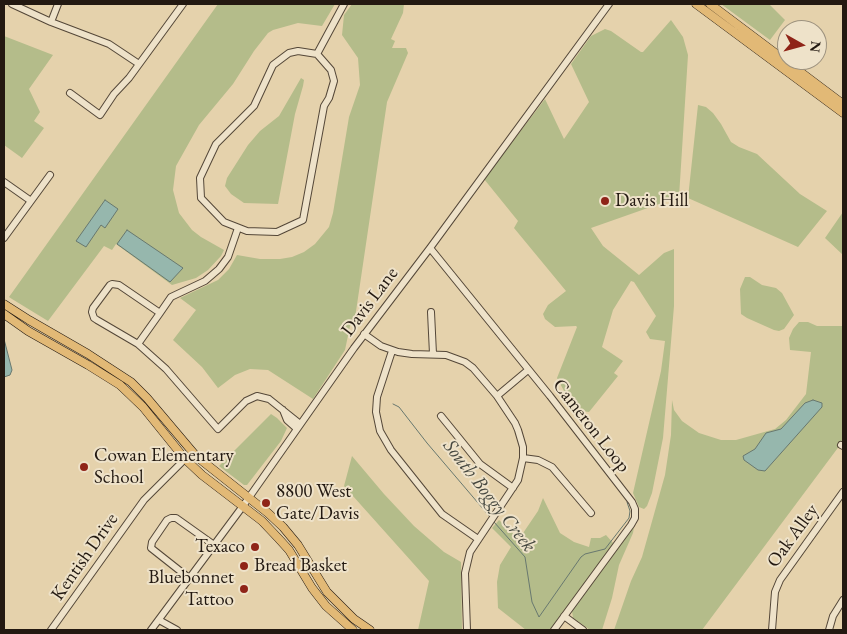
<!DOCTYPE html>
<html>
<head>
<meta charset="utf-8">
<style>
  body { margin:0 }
  #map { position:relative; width:847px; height:634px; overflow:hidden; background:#e5d2ac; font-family:"EB Garamond",serif }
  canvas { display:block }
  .frame { position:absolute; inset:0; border:5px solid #231911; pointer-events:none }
  .north { position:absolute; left:777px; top:20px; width:50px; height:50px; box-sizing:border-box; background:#eee2c9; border:1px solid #9d927f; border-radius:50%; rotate:97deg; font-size:14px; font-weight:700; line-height:20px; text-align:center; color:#231911 }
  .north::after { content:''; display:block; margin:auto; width:18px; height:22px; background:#8f2418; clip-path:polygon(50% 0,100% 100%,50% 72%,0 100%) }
</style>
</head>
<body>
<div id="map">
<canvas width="847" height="634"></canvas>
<div class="frame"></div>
<div class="north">N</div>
</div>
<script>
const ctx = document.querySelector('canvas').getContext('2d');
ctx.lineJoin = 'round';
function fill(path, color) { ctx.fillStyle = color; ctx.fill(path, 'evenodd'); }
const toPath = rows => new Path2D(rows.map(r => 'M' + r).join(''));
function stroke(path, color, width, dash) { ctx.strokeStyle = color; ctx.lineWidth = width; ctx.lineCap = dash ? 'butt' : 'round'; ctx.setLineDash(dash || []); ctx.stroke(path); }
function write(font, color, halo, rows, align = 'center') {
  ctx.font = font + ' "EB Garamond",serif'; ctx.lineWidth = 4; ctx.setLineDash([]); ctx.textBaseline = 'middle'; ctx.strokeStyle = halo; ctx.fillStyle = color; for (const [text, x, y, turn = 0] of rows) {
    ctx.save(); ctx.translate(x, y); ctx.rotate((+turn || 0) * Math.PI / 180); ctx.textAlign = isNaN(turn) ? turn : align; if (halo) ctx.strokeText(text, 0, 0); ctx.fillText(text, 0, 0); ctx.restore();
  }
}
fill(toPath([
  [218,4,335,4,322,26,298,23,273,30,268,33,254,51,233,84,199,125,176,166,173,190,179,213,192,230,201,237,224,250,221,256,208,270,196,278,172,285,116,244,112,250,104,246,48,321,12,299,9,297],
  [352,4,404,4,403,13,391,39,395,41,392,48,406,48,408,53,387,102,355,318,350,326,345,350,313,399,268,370,250,369,235,375,218,388,202,367,173,340,196,310,180,298,218,280,229,269,237,255,260,259,280,259,292,257,304,252,315,244,329,227,333,213,349,117,360,85,358,58,342,35,344,15],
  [721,4,769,4,785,20,770,40],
  [671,20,683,37,688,55,679,197,591,228,603,246,639,275,664,253,674,249,674,306,663,438,652,493,647,506,644,509,639,507,633,493,661,371,665,341,650,339,646,332,656,316,634,282,631,281,613,310,602,347,623,361,614,373,618,376,589,412,580,411,569,400,557,378,577,327,576,326,555,327,545,319,543,314,548,305,566,291,514,228,518,221,484,179,545,99,564,139,589,102,571,64,591,36,605,29,611,31,641,52,643,52],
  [4,36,53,55,29,89,40,112,34,121,44,128,22,158,4,145],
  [301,78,304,80,303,86,295,114,278,204,244,203,231,194,225,186,227,178,248,145,260,131,279,116],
  [698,105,706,107,713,113,721,124,731,142,739,147,757,154,800,194,827,211,798,247,688,198],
  [843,212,843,255,825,238],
  [745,277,750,277,762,285,776,288,782,293,794,315,784,329,779,331,774,330,747,318,741,314,740,289],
  [799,322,808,322,817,326,843,326,843,441,702,630,614,630,631,581,642,557,665,475,671,435,672,400,674,410,682,421,699,433,721,440,736,440,775,429,786,420,806,394,811,352,790,350,789,338,793,329],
  [271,414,277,418,287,428,281,441,247,485,244,485,219,466],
  [352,456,384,494,414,526,444,552,461,562,462,630,418,630,429,581,344,486],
  [543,498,560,533,574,542,589,547,591,538,600,538,606,535,614,544,550,630,526,630,498,608,497,582,500,565,511,547,492,528,499,520,519,539,538,511],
  [634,527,633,533,619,565,612,598,602,630,590,630,573,618,572,611]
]), '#b4bc8a');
const water = toPath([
  [105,200,118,209,105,228,101,225,86,247,76,241,105,200],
  [127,230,183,268,170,282,117,244,127,230],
  [4,339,12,370,10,375,4,377,4,339],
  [813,400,822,403,822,407,765,471,758,470,744,460,743,456,755,449,766,433,781,429,805,403,813,400]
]);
fill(water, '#96b7ad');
stroke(water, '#68786f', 1);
stroke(toPath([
  [393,404,399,407,427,443,490,517],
  [494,522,525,557,532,602,539,617,581,557,585,554,605,549,629,518,630,511,627,502]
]), '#68786f', 1);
const minor = toPath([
  [12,4,51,22,109,44,139,64],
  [51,22,58,4],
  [317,54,298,51,289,53,273,65,254,106,216,144,200,178,201,198,224,222,247,231,277,232,303,220,324,106,329,98,334,81,331,70,317,54,344,4],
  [70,93,100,115,114,94,129,78,183,4],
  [4,182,31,201],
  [4,238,50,175],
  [430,248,550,396,632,502,635,509,635,518,631,525,554,630],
  [431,312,433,354],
  [160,313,119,285,112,284,110,285,93,308,92,312,94,318,97,320,138,344,160,313,171,297,205,281,219,269,228,257,238,228],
  [364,334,381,346,398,352,412,354,446,355,465,362,473,368,497,396,515,423,518,430,523,447,523,458,518,480,470,552,465,573,467,630],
  [138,344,166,369,218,429,246,401,257,396,269,399,299,423],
  [392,351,377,397,376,412,380,431,391,450,442,514,478,539],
  [497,396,528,370],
  [283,410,287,420,296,428],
  [441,416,480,464,513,488],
  [841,445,843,446],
  [523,458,538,460,552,467,591,513],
  [189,578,151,548,152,542,167,520,171,518,176,518,214,545],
  [564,616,583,630],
  [159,620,177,630],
  [51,630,144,500,185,459],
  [151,630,243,506,354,348,430,248,609,4],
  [772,630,775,592,780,580,843,492],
  [829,630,833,616,843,600]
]);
const major = toPath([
  [696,4,843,113],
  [710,4,843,104],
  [4,304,29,320,88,354,131,382,147,398,196,456,268,513,283,527,298,545,327,592,354,619,370,630],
  [4,314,28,331,88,365,120,385,143,407,185,459,202,475,262,521,279,539,289,550,312,588,326,606,353,630]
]);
stroke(minor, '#544738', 8);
stroke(major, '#231911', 9);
stroke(minor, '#eee2c9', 6);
stroke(major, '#e2b976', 8);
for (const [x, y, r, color] of [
  [605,201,5,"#8f2418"],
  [84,467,5,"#8f2418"],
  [266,503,5,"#8f2418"],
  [255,547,5,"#8f2418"],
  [244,566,5,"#8f2418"],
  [244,589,5,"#8f2418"]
]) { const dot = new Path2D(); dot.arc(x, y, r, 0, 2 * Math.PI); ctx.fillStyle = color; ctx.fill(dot); stroke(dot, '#eee2c9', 2); }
write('19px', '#231911', '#eee2c9', [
  ["Davis Hill",615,201],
  ["Cowan Elementary",94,456],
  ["School",94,478],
  ["8800 West",276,492],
  ["Gate/Davis",276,514],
  ["Texaco",245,547,"right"],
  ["Bread Basket",254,566],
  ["Bluebonnet",234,578,"right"],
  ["Tattoo",234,600,"right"]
], 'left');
write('19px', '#231911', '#eee2c9', [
  ["Davis Lane",370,302,-53],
  ["Cameron Loop",591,426,52],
  ["Oak Alley",793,536,-54],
  ["Kentish Drive",85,557,-55]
]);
write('italic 20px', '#464840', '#eee2c9', [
  ["South Boggy Creek",489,496,52]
]);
</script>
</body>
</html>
